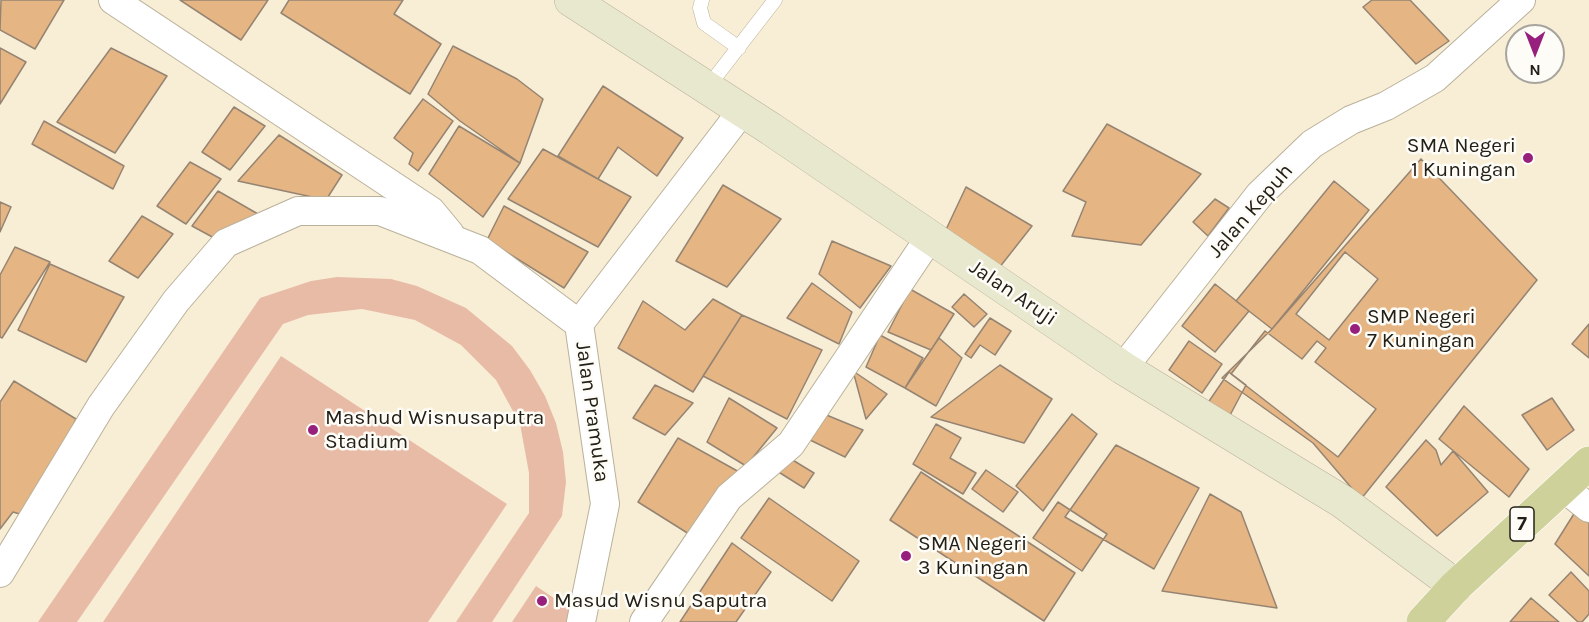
<!DOCTYPE html>
<html>
<head>
<meta charset="utf-8">
<style>
  body { margin:0 }
  #map { position:relative; width:1589px; height:622px; overflow:hidden; background:#f8eed6; font-family:Karla,sans-serif }
  canvas { display:block }
  .north { position:absolute; left:1505px; top:24px; width:60px; height:60px; box-sizing:border-box; background:#fefcf7; border:2px solid #a6a49d; border-radius:50%; rotate:180deg; font-size:16px; font-weight:700; line-height:24px; text-align:center; color:#232017 }
  .north::after { content:''; display:block; margin:auto; width:21px; height:27px; background:#97207c; clip-path:polygon(50% 0,100% 100%,50% 72%,0 100%) }
</style>
</head>
<body>
<div id="map">
<canvas width="1589" height="622"></canvas>
<div class="north">N</div>
</div>
<script>
const ctx = document.querySelector('canvas').getContext('2d');
ctx.lineJoin = 'round';
function fill(path, color) { ctx.fillStyle = color; ctx.fill(path, 'evenodd'); }
const toPath = rows => new Path2D(rows.map(r => 'M' + r).join(''));
function stroke(path, color, width, dash) { ctx.strokeStyle = color; ctx.lineWidth = width; ctx.lineCap = dash ? 'butt' : 'round'; ctx.setLineDash(dash || []); ctx.stroke(path); }
function write(font, color, halo, rows, align = 'center') {
  ctx.font = font + ' Karla,sans-serif'; ctx.lineWidth = 5; ctx.setLineDash([]); ctx.textBaseline = 'middle'; ctx.strokeStyle = halo; ctx.fillStyle = color; for (const [text, x, y, turn = 0] of rows) {
    ctx.save(); ctx.translate(x, y); ctx.rotate((+turn || 0) * Math.PI / 180); ctx.textAlign = isNaN(turn) ? turn : align; if (halo) ctx.strokeText(text, 0, 0); ctx.fillText(text, 0, 0); ctx.restore();
  }
}
fill(toPath([
  [337,277,391,279,417,286,466,308,512,346,530,370,545,396,556,423,563,452,566,482,562,516,492,622,456,622,529,513,529,473,520,424,496,380,461,345,415,320,362,309,308,315,283,324,77,622,38,622,260,298,311,281],
  [281,356,507,504,428,622,103,622],
  [536,586,579,615,575,622,512,622]
]), '#e8bba7');
const building = toPath([
  [1,0,64,0,35,49,0,30,1,0],
  [180,0,268,0,241,40,180,0],
  [289,0,403,0,394,14,441,44,410,94,281,13,289,0],
  [1372,0,1410,0,1449,41,1416,64,1363,7,1372,0],
  [453,46,517,79,543,99,520,163,460,121,428,94,453,46],
  [0,48,26,62,0,104,0,48],
  [111,48,167,76,115,153,57,122,111,48],
  [603,86,683,138,657,176,618,147,598,179,558,156,603,86],
  [423,99,453,121,418,171,409,164,413,153,394,138,423,99],
  [234,107,265,126,230,170,202,152,234,107],
  [44,121,124,166,113,189,32,144,44,121],
  [1107,124,1201,174,1141,245,1072,236,1086,202,1063,191,1107,124],
  [459,126,520,163,483,217,429,174,459,126],
  [279,135,342,175,326,200,238,181,279,135],
  [543,149,631,197,598,247,508,199,543,149],
  [1421,159,1537,280,1361,499,1313,443,1222,378,1272,329,1421,159],
  [190,162,221,179,186,224,157,206,190,162],
  [1334,181,1369,210,1272,329,1236,301,1334,181],
  [723,185,781,219,727,287,676,261,723,185],
  [966,187,1032,226,999,268,943,236,966,187],
  [218,191,258,214,216,239,192,226,218,191],
  [1215,199,1229,208,1208,236,1193,222,1215,199],
  [0,202,11,207,0,232,0,202],
  [504,206,588,252,564,288,487,240,504,206],
  [142,216,173,234,138,278,109,261,142,216],
  [832,241,891,266,860,308,819,274,832,241],
  [15,247,50,262,2,338,0,337,0,275,15,247],
  [1345,252,1378,279,1329,340,1296,314,1345,252],
  [50,264,124,297,86,362,18,330,50,264],
  [812,283,852,312,839,344,787,318,812,283],
  [1215,284,1249,311,1215,352,1182,326,1215,284],
  [910,289,954,314,931,350,888,332,910,289],
  [964,294,987,314,974,327,952,307,964,294],
  [713,299,742,315,693,392,618,348,643,301,685,330,713,299],
  [742,315,822,350,787,419,703,376,742,315],
  [990,318,1011,331,995,355,980,345,971,358,965,354,990,318],
  [1589,324,1589,358,1572,344,1589,324],
  [1265,331,1302,359,1317,341,1326,348,1315,362,1376,409,1338,457,1231,374,1265,331],
  [880,335,923,358,905,388,866,367,880,335],
  [939,338,962,358,936,406,905,388,939,338],
  [1189,341,1222,364,1202,393,1169,370,1189,341],
  [1000,365,1052,399,1024,443,931,417,1000,365],
  [853,371,887,394,866,419,853,371],
  [1229,372,1246,385,1228,419,1205,407,1229,372],
  [14,381,76,419,59,456,23,515,13,512,0,529,0,402,14,381],
  [655,385,693,403,665,435,633,418,655,385],
  [729,398,777,428,746,466,707,442,729,398],
  [1552,398,1574,430,1547,450,1522,415,1552,398],
  [1464,406,1529,469,1509,497,1439,439,1464,406],
  [824,414,863,430,845,457,810,440,824,414],
  [1072,414,1097,434,1043,511,1016,486,1072,414],
  [936,424,961,438,950,458,976,473,963,494,913,464,936,424],
  [678,438,741,473,689,534,638,502,678,438],
  [1426,440,1436,450,1441,465,1453,451,1488,492,1437,536,1386,487,1426,440],
  [1116,445,1199,488,1154,569,1065,517,1116,445],
  [786,456,814,473,804,488,777,471,786,456],
  [986,470,1018,492,1003,512,972,489,986,470],
  [921,472,1075,573,1044,621,890,520,921,472],
  [1210,494,1241,512,1277,608,1162,591,1210,494],
  [769,498,859,561,832,601,741,538,769,498],
  [1058,502,1107,534,1082,571,1033,538,1058,502],
  [1577,509,1589,522,1589,576,1555,544,1577,509],
  [732,543,771,572,736,622,680,622,732,543],
  [1571,572,1589,591,1589,614,1582,622,1578,622,1549,595,1571,572],
  [1531,598,1559,622,1510,622,1531,598]
]);
fill(building, '#e5b583');
stroke(building, '#968473', 1.5);
const lane = toPath([
  [702,0,700,8,704,23,739,48],
  [707,88,775,0]
]);
const street = toPath([
  [113,0,431,211,450,234],
  [1123,368,1260,194,1312,144,1351,120,1386,106,1435,78,1521,0],
  [1563,487,1589,508],
  [0,573,101,406,176,301,226,243,298,211,380,211,480,250,579,324],
  [581,622,605,504,579,324,742,111],
  [644,622,729,497,791,444,930,237]
]);
const secondary = toPath([
  [571,0,771,129,1123,368,1343,502,1456,586]
]);
const primary = toPath([
  [1423,622,1456,586,1589,463]
]);
stroke(lane, '#bab19a', 15);
stroke(street, '#bab19a', 30);
stroke(secondary, '#bab19a', 34);
stroke(primary, '#fff', 34);
stroke(lane, '#fff', 14);
stroke(street, '#fff', 28);
stroke(secondary, '#e7e8cd', 33);
stroke(primary, '#cfd19a', 33);
for (const [x, y, r, color] of [
  [1528,158,6,"#97207c"],
  [1355,329,6,"#97207c"],
  [313,430,6,"#97207c"],
  [906,556,6,"#97207c"],
  [542,601,6,"#97207c"]
]) { const dot = new Path2D(); dot.arc(x, y, r, 0, 2 * Math.PI); ctx.fillStyle = color; ctx.fill(dot); stroke(dot, '#fefcf7', 2); }
for (const [x, y, w] of [
  [1522,524,24]
]) { const box = new Path2D(); box.roundRect(x - w / 2, y - 17, w, 34, 4.5); ctx.fillStyle = '#fefcf7'; ctx.fill(box); stroke(box, '#232017', 1.5); }
write('bold 20px', '#232017', null, [
  ["7",1522,524]
]);
write('21px', '#232017', '#fefcf7', [
  ["SMA Negeri",1516,146,"right"],
  ["1 Kuningan",1516,170,"right"],
  ["SMP Negeri",1367,317],
  ["7 Kuningan",1367,341],
  ["Mashud Wisnusaputra",325,418],
  ["Stadium",325,442],
  ["SMA Negeri",918,544],
  ["3 Kuningan",918,568],
  ["Masud Wisnu Saputra",554,601]
], 'left');
write('21px', '#232017', '#fefcf7', [
  ["Jalan Kepuh",1251,211,-49],
  ["Jalan Aruji",1013,293,34],
  ["Jalan Pramuka",592,412,82]
]);
</script>
</body>
</html>
